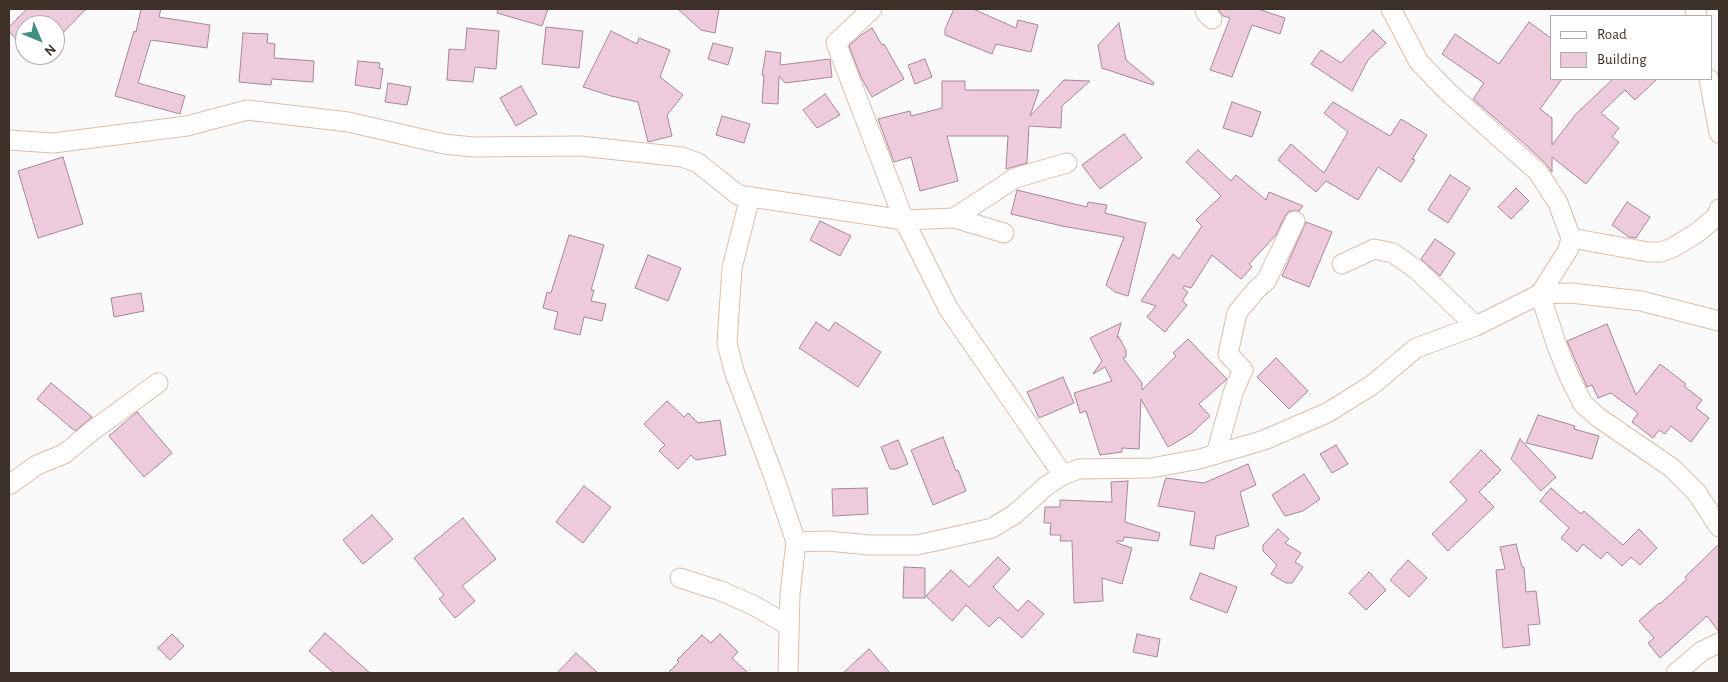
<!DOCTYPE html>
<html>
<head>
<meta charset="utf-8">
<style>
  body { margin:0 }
  #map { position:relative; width:1728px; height:682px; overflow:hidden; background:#fafafa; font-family:"Alegreya Sans",sans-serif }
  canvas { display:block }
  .frame { position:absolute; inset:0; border:10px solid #3d3028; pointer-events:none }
  .legend { position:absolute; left:1550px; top:15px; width:162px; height:65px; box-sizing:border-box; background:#fff; border:1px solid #b1aca9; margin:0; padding:6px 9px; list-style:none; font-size:15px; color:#3d3028 }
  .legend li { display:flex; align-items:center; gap:10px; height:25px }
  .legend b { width:25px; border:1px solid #b1aca9 }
  .north { position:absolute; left:15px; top:15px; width:50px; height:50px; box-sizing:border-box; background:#fff; border:1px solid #b1aca9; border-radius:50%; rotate:135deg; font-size:14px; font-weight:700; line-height:20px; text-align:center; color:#3d3028 }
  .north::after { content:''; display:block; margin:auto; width:18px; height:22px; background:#458c86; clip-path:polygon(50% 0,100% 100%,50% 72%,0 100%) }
</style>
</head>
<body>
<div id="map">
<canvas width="1728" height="682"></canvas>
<div class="frame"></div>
<ul class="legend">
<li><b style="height:6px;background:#fff"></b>Road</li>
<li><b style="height:14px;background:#eecadd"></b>Building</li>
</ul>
<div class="north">N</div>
</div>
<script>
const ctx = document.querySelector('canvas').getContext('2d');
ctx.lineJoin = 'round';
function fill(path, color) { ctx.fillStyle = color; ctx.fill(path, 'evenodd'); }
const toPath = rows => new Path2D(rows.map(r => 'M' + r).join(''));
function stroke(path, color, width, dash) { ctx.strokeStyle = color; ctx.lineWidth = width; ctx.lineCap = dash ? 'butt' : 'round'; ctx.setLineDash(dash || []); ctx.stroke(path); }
const building = toPath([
  [27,9,86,9,55,41,55,25,25,25,25,47,9,32,9,27,27,9],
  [141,9,161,9,159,17,210,25,207,48,151,40,148,49,138,83,185,96,180,114,115,96,134,31,136,32,141,9],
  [498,9,548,9,542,26,497,13,498,9],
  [678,9,719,9,715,33,701,30,678,9],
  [954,9,973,9,1016,28,1018,20,1038,25,1031,52,996,44,992,54,945,35,945,29,954,9],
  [1218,9,1258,9,1285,18,1280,34,1252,25,1232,77,1210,70,1230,18,1223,16,1218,9],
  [1529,22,1552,39,1552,79,1562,79,1540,109,1552,118,1552,145,1576,114,1613,79,1657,79,1635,100,1625,90,1601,113,1619,128,1612,137,1619,142,1586,184,1552,157,1552,172,1546,164,1527,146,1473,99,1484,83,1442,54,1455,34,1499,64,1529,22],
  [1119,23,1126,60,1154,83,1153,85,1102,68,1098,45,1119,23],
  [546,27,583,31,579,68,542,64,546,27],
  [467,28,499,31,496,69,475,67,473,82,447,80,449,49,465,50,467,28],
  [872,28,882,45,884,44,904,79,872,97,861,77,849,46,861,35,872,28],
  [1373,30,1386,43,1368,60,1352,91,1311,64,1321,50,1341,63,1373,30],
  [611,31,637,44,639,38,670,50,660,77,683,95,667,115,672,136,648,142,638,102,611,96,583,87,611,31],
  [243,33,268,34,267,43,275,44,274,58,314,61,313,82,272,79,271,85,239,82,243,33],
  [713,43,733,48,728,65,708,59,713,43],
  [766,51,781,53,780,65,830,59,832,77,785,83,779,76,778,104,762,103,764,75,762,75,766,51],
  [925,59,932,77,915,84,908,65,925,59],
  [358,61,380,63,379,68,383,69,380,89,355,85,358,61],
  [1064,80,1090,81,1062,106,1061,128,1029,126,1027,163,1006,169,1008,136,947,136,958,181,920,191,911,157,894,162,878,119,910,111,911,116,942,108,942,81,965,81,965,90,1039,90,1030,116,1064,80],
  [388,83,411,87,407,105,385,102,388,83],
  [521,86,537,114,516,126,500,98,521,86],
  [825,94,840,115,817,128,803,110,825,94],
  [1232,102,1261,112,1252,137,1223,128,1232,102],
  [1333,102,1390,136,1401,119,1427,135,1412,159,1415,160,1401,182,1378,167,1358,200,1326,181,1316,192,1278,160,1291,144,1324,173,1348,132,1324,113,1333,102],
  [722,116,750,124,744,143,716,135,722,116],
  [1124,134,1142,158,1100,189,1082,165,1124,134],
  [1198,150,1231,181,1236,175,1266,200,1269,192,1303,206,1299,211,1289,211,1285,216,1276,235,1249,264,1252,267,1241,279,1212,255,1191,288,1184,286,1183,288,1188,292,1182,301,1187,305,1165,332,1147,317,1156,306,1141,301,1173,254,1179,259,1202,226,1196,220,1221,196,1186,162,1198,150],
  [63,157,83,224,38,238,18,171,63,157],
  [1450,175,1470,188,1448,223,1428,210,1450,175],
  [1516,188,1529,201,1511,219,1498,207,1516,188],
  [1017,190,1087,207,1088,202,1107,205,1105,213,1146,223,1128,296,1115,292,1106,285,1124,237,1062,226,1011,214,1017,190],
  [1627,202,1650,217,1636,238,1629,237,1612,225,1627,202],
  [820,221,851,236,840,256,810,240,820,221],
  [1306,222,1332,232,1309,287,1282,276,1306,222],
  [569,235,604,245,591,290,594,290,591,301,606,304,602,321,584,317,580,335,554,329,558,312,543,308,547,292,551,293,569,235],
  [1435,239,1455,253,1440,276,1421,259,1435,239],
  [648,255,681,268,668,301,635,288,648,255],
  [141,293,144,311,114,317,111,298,141,293],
  [816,322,829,331,835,322,881,352,858,387,799,348,816,322],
  [1121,323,1117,338,1118,336,1126,350,1126,357,1123,358,1142,383,1142,390,1176,356,1173,353,1188,339,1227,379,1199,404,1210,416,1192,433,1168,447,1141,399,1139,449,1122,448,1122,452,1100,455,1086,411,1080,413,1074,393,1112,381,1105,367,1093,374,1102,361,1090,338,1121,323],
  [1607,324,1636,395,1660,364,1686,384,1684,386,1702,400,1696,408,1709,418,1691,442,1671,426,1665,434,1659,430,1653,438,1632,422,1638,413,1611,393,1598,398,1592,385,1587,387,1567,341,1607,324],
  [1276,358,1308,391,1289,409,1257,377,1276,358],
  [1063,377,1074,403,1039,418,1027,392,1063,377],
  [51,383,92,417,75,431,37,399,51,383],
  [667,401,684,417,688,413,698,423,720,420,726,455,696,460,691,455,678,469,659,451,665,445,644,424,667,401],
  [137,412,172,453,144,477,109,436,137,412],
  [1538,415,1575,426,1574,429,1599,436,1592,459,1526,443,1538,415],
  [943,437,956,471,958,470,966,491,933,505,911,450,943,437],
  [1520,439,1556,477,1541,491,1511,459,1520,439],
  [898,440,908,464,896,469,890,469,881,447,898,440],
  [1336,445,1348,464,1332,473,1320,454,1336,445],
  [1481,450,1501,470,1479,492,1494,507,1448,551,1432,534,1467,500,1450,482,1481,450],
  [1248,464,1256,485,1240,492,1249,526,1216,536,1214,549,1190,545,1195,512,1158,506,1165,480,1166,478,1204,483,1248,464],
  [1304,474,1320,499,1303,511,1285,516,1272,495,1304,474],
  [1128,481,1125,522,1160,533,1158,541,1124,537,1123,541,1117,541,1117,543,1132,548,1122,584,1102,578,1103,601,1074,603,1072,541,1060,541,1061,535,1050,535,1051,523,1044,523,1045,507,1060,507,1060,500,1112,502,1111,482,1128,481],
  [584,486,611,507,583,543,556,522,584,486],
  [867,488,868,514,833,516,832,489,867,488],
  [1551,488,1581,514,1584,511,1623,545,1639,529,1657,548,1640,565,1631,557,1622,566,1607,552,1601,559,1583,544,1577,552,1561,538,1569,528,1540,501,1551,488],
  [372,515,393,539,363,564,343,540,372,515],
  [463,518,496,559,462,586,475,601,455,618,439,599,444,595,414,558,463,518],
  [1278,529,1289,539,1285,543,1301,553,1295,562,1303,567,1292,583,1286,583,1271,574,1277,565,1263,551,1263,545,1278,529],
  [1516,544,1522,567,1524,567,1526,592,1536,591,1540,624,1528,625,1530,645,1503,648,1496,570,1505,569,1500,547,1516,544],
  [1719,544,1719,632,1707,616,1660,658,1648,643,1654,638,1639,621,1659,603,1660,604,1687,579,1685,577,1719,544],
  [998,557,1010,569,993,587,1018,611,1028,600,1044,614,1022,638,999,617,989,627,966,605,952,621,926,596,951,570,969,587,998,557],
  [1408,560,1427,578,1409,597,1390,580,1408,560],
  [904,567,925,568,925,598,903,598,904,567],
  [1369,572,1386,590,1366,610,1349,593,1369,572],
  [1200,573,1237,587,1227,613,1190,599,1200,573],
  [325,633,370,673,334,673,309,651,325,633],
  [172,634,184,646,170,660,158,648,172,634],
  [720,634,738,652,732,658,748,673,668,673,679,662,677,660,702,635,711,643,720,634],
  [1137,634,1160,639,1157,657,1133,652,1137,634],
  [869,649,890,673,843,673,869,649],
  [576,653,598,673,557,673,576,653]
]);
fill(building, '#eecadd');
stroke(building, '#a78697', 1);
const minor = toPath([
  [872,9,836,43,904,220,948,308,1063,475],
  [1205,9,1206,13,1212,19],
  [1391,9,1419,62,1448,92,1538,172,1558,203,1571,238,1568,250,1540,294,1557,346,1569,376,1583,404,1599,418,1672,468,1697,493,1719,527],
  [1695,9,1697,16],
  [1709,79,1719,133],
  [9,140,53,143,187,126,247,110,348,122,444,144,473,147,580,146,682,157,698,163,738,195,904,220,954,218,1015,178,1067,163],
  [750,197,732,268,727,343,734,371,774,477,796,542],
  [954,218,1004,233],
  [1571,238,1648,252,1661,252,1672,248,1697,233,1717,216,1719,209],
  [1342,264,1374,249,1393,253,1417,270,1476,326],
  [1216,454,1234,390,1243,370,1228,354,1237,313,1256,290,1266,281,1295,221],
  [9,485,37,465,64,454,92,431,158,383],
  [680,578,721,591,755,606,789,626],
  [788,673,790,594,796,542,828,541,869,545,917,545,949,538,992,528,1015,514,1046,486,1063,475,1079,469,1151,468,1200,459,1264,440,1327,413,1372,385,1416,348,1476,326,1540,294,1571,293,1641,301,1719,321],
  [1676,673,1702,651,1719,643]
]);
stroke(minor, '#debda9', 21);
stroke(minor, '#fff', 19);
</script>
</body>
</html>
